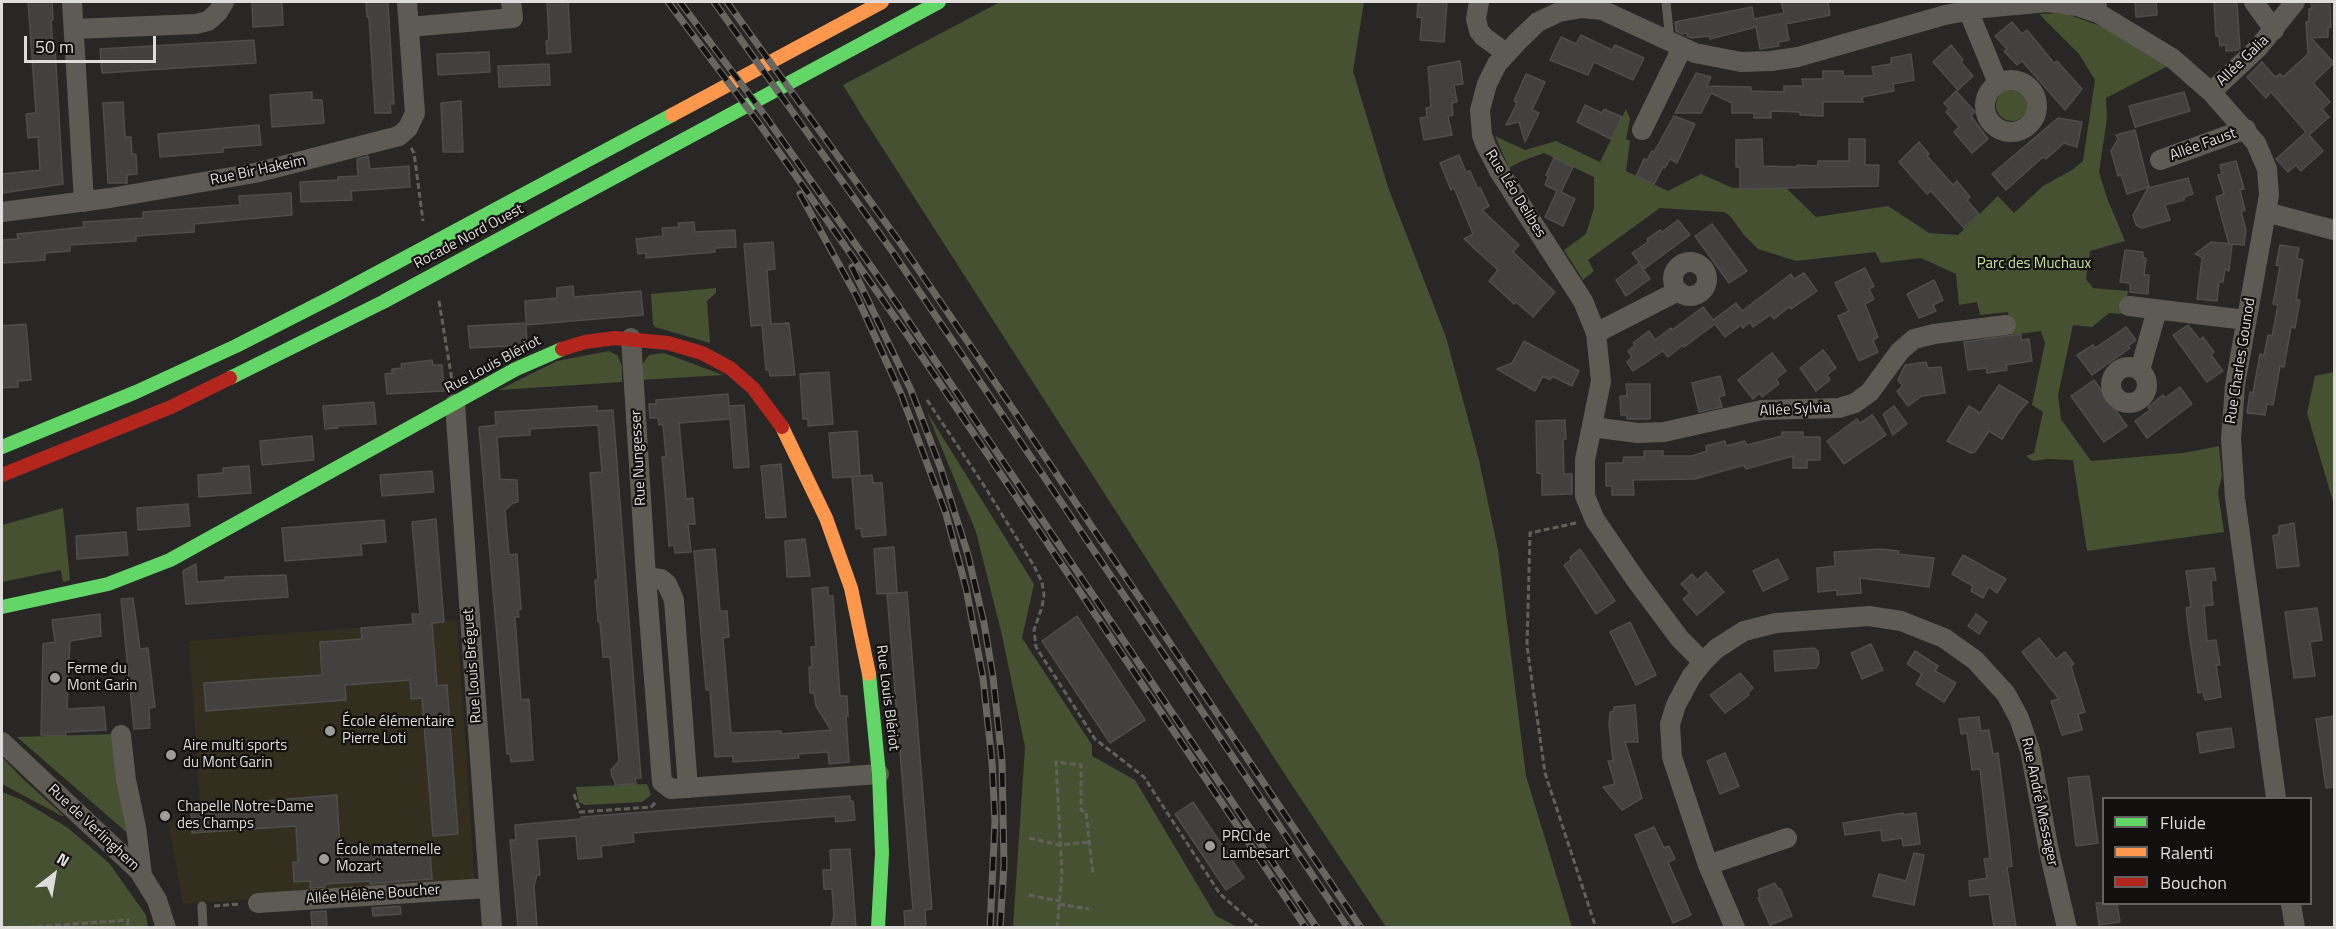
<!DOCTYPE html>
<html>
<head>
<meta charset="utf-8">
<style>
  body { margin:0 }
  #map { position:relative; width:2336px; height:929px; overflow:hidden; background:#292725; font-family:"Titillium Web",sans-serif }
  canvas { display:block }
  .frame { position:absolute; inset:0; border:3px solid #dfdddb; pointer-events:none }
  .legend { position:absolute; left:2102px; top:797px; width:210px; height:108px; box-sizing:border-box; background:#12100f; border:2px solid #646261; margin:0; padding:8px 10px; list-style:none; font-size:18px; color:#dfdddb }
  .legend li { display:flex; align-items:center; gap:12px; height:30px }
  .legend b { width:30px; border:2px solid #646261 }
  .north { position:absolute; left:24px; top:845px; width:60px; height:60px; -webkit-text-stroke:4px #12100f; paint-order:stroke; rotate:31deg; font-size:16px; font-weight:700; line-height:24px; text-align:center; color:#dfdddb }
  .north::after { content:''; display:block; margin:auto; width:21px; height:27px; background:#dfdddb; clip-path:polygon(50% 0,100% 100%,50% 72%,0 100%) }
  .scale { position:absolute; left:24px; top:36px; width:132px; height:27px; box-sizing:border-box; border:3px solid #dfdddb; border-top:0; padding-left:8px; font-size:18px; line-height:21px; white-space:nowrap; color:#dfdddb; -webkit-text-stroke:4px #12100f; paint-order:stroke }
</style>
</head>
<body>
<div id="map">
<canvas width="2336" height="929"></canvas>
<div class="frame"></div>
<ul class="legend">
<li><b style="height:8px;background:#63d668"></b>Fluide</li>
<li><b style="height:8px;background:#ff974d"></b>Ralenti</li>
<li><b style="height:8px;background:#b3261e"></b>Bouchon</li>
</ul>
<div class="north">N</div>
<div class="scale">50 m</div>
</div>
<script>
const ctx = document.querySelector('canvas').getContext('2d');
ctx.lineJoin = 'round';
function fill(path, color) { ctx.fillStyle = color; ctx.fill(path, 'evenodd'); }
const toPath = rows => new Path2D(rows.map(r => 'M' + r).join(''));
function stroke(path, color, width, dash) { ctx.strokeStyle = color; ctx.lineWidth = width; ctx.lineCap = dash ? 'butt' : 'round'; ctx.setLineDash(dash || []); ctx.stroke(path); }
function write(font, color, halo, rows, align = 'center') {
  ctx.font = font + ' "Titillium Web",sans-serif'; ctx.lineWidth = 4.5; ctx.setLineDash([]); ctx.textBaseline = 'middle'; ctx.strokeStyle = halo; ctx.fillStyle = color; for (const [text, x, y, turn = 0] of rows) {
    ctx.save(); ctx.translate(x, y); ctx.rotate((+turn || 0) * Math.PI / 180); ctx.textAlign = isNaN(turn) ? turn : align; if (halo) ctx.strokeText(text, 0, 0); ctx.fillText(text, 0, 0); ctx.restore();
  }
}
fill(toPath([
  [457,620,475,884,183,904,168,821,201,818,189,641]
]), '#342e1f');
fill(toPath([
  [1000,2,1364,2,1353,71,1388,187,1446,337,1479,460,1498,550,1526,776,1572,927,1386,927,1282,770,862,116,843,85],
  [2064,13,2106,28,2168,66,2106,98,2107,118,2099,172,2107,198,2125,241,2090,251,2086,279,2093,288,2128,291,2124,314,2109,313,2092,327,2073,325,2058,395,2061,419,2091,461,2183,453,2219,446,2222,476,2218,492,2224,532,2087,551,2073,460,2047,459,2033,461,2026,456,2034,453,2043,412,2032,405,2045,343,2041,331,2010,335,2008,312,1980,315,1977,302,1959,305,1956,274,1921,258,1881,263,1875,252,1796,261,1758,249,1744,235,1730,216,1724,212,1660,208,1588,260,1594,271,1583,280,1564,250,1586,234,1594,208,1594,177,1544,153,1522,161,1509,168,1495,136,1525,150,1556,141,1600,162,1626,109,1630,119,1626,139,1630,141,1626,171,1668,191,1701,174,1733,188,1785,187,1816,217,1888,206,1929,233,1958,235,1998,196,2014,213,2043,186,2072,170,2083,161,2095,80,2079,54,2039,14],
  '1996 105a16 16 0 1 1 32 0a16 16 0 1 1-32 0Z',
  [716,288,716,293,707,301,710,343,655,327,653,324,651,294],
  [609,351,618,356,622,367,622,382,499,390,557,361],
  [664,353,723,375,641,380,642,365,649,355],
  [2334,372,2334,505,2307,413,2315,376],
  [927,412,1034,584,1022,638,1092,745,1092,756,1135,780,1216,916,1238,927,1013,927,1025,747,1002,635,976,532],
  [63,508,70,580,63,582,61,570,2,582,2,525],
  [114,734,132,837,17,737],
  [2,757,22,778,64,816,62,816,2,784],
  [647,784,651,795,642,802,585,805,579,802,576,787],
  [2,792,20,799,68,828,109,863,146,915,148,927,2,927]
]), '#455130');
const building = toPath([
  [28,2,52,2,53,20,51,20,53,47,55,47,63,184,2,193,2,174,40,170,38,137,28,138,26,114,36,113,28,2],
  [252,2,282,2,283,25,253,27,252,2],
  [366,2,386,2,388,4,394,104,390,104,391,113,375,113,369,17,367,17,366,2],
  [547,2,568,2,571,52,547,54,546,41,549,40,547,2],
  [1418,2,1447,3,1444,42,1420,40,1422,18,1417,17,1418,2],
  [1781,2,1828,2,1830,15,1786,24,1789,40,1778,42,1779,46,1760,49,1756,27,1710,39,1709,36,1692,38,1687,36,1687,33,1682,34,1676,31,1675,22,1752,7,1754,19,1784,13,1781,2],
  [2135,2,2156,2,2157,15,2136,17,2135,2],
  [2214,2,2237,2,2240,48,2238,50,2226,51,2226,45,2220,46,2219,36,2216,36,2214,2],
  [2311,2,2330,2,2331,27,2328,28,2328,37,2311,38,2334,63,2313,83,2330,102,2322,109,2329,117,2309,135,2323,151,2301,171,2296,165,2288,172,2276,159,2306,132,2271,92,2266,98,2247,77,2262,62,2275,77,2280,74,2283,77,2308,54,2306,22,2309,21,2309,9,2312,9,2311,2],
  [2012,22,2022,34,2027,30,2054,63,2057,61,2082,89,2065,110,2022,61,2017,65,2004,51,2007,49,1995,36,2012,22],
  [1581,35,1612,50,1615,45,1644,58,1633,80,1594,62,1588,75,1550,60,1561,37,1576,44,1581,35],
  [254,40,256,63,102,73,100,49,254,40],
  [1951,45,1963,60,1961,62,1973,76,1958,90,1933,62,1951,45],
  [489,52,490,72,438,75,437,54,489,52],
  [1911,54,1914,80,1893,84,1894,91,1862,97,1863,102,1823,102,1823,116,1800,115,1800,112,1771,111,1771,118,1754,118,1754,113,1732,113,1732,103,1711,93,1701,113,1675,113,1696,73,1711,77,1707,86,1751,87,1751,91,1784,92,1784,86,1803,86,1802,79,1823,79,1823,71,1843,71,1843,76,1874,76,1872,67,1891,64,1891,58,1911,54],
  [1460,61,1463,84,1454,85,1457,102,1452,103,1453,115,1448,116,1452,135,1424,140,1420,118,1427,117,1426,108,1431,107,1428,67,1460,61],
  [549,64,550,85,499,87,498,66,549,64],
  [1526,74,1545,82,1532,110,1539,113,1525,142,1519,122,1506,125,1517,103,1514,101,1526,74],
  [1956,91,1975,112,1971,116,1988,139,1972,153,1954,132,1959,127,1946,112,1949,109,1944,103,1956,91],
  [312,92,312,100,322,100,324,123,272,127,270,95,312,92],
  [2184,92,2190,111,2135,127,2129,106,2184,92],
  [461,101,463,152,443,152,441,103,461,101],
  [123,102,125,137,131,137,132,154,136,154,137,174,127,175,127,183,108,183,103,103,123,102],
  [1585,105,1602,113,1604,109,1622,117,1611,139,1577,122,1585,105],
  [1674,116,1695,124,1677,163,1670,159,1665,168,1663,167,1654,184,1636,176,1644,159,1647,160,1652,151,1654,152,1674,116],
  [2058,118,2082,122,2077,147,2064,143,2046,159,2043,157,2006,190,1992,174,2058,118],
  [259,125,261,145,223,148,223,152,160,157,158,134,259,125],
  [2135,130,2149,187,2127,194,2121,175,2118,176,2111,151,2118,139,2116,135,2135,130],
  [1762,139,1763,166,1797,167,1797,165,1818,166,1818,161,1849,161,1849,139,1865,139,1865,165,1879,165,1878,186,1740,189,1740,167,1736,167,1736,140,1762,139],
  [1919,142,1929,154,1927,156,1953,185,1957,181,1970,197,1967,200,1979,214,1964,228,1931,191,1927,194,1899,162,1919,142],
  [1459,155,1466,172,1470,171,1478,189,1480,187,1489,206,1482,210,1519,245,1513,252,1555,292,1533,317,1516,302,1514,304,1489,281,1498,270,1464,239,1473,234,1454,188,1451,190,1440,163,1459,155],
  [368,156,370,169,409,166,410,187,351,191,352,200,301,202,300,182,338,180,338,177,358,176,357,159,368,156],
  [1554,158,1573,167,1561,192,1575,199,1563,226,1545,217,1557,191,1545,185,1548,177,1546,175,1554,158],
  [2236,161,2244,189,2240,190,2245,210,2241,211,2246,230,2244,245,2229,244,2216,197,2224,194,2218,175,2222,174,2220,165,2236,161],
  [2188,178,2193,194,2184,197,2184,200,2165,205,2170,220,2142,228,2136,225,2133,215,2148,188,2188,178],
  [291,193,292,215,194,224,194,232,136,236,136,241,70,245,70,251,45,253,45,260,2,263,2,240,18,239,17,234,84,227,83,222,143,218,143,212,240,205,239,196,291,193],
  [1678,220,1690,235,1644,269,1632,253,1648,242,1647,239,1660,230,1662,232,1678,220],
  [694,222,695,232,735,230,736,247,715,248,715,252,646,258,646,253,638,254,636,239,663,236,662,228,679,227,678,223,694,222],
  [1712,224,1747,271,1729,283,1695,236,1712,224],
  [773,242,775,269,767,270,771,324,789,323,795,375,770,376,769,370,766,370,762,325,751,326,744,244,773,242],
  [2211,242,2232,244,2229,271,2225,269,2223,282,2219,282,2217,301,2197,299,2202,258,2204,258,2195,254,2211,242],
  [2280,245,2299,248,2297,258,2303,260,2296,300,2300,300,2295,328,2291,327,2284,367,2280,366,2273,405,2267,404,2265,415,2247,413,2250,392,2253,393,2260,354,2264,355,2268,335,2272,336,2278,305,2273,304,2280,266,2276,265,2280,245],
  [2125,250,2143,252,2143,258,2146,258,2144,275,2149,275,2148,294,2130,292,2130,283,2120,282,2125,250],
  [1639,263,1650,279,1626,296,1616,280,1639,263],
  [1865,268,1874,286,1869,289,1874,299,1865,304,1878,337,1873,340,1878,352,1859,361,1838,316,1849,311,1835,283,1865,268],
  [1804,273,1817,291,1791,309,1789,307,1774,319,1770,315,1753,327,1750,322,1743,328,1741,325,1725,337,1715,324,1684,347,1683,345,1668,357,1663,351,1633,371,1627,362,1632,357,1628,351,1635,345,1633,343,1649,331,1655,340,1671,328,1672,330,1703,307,1713,320,1736,303,1742,311,1791,274,1794,279,1804,273],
  [1934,280,1943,300,1933,305,1936,311,1919,318,1907,294,1934,280],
  [573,286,574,297,641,291,643,315,526,325,527,345,470,348,468,326,526,323,525,301,557,298,557,288,573,286],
  [26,324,31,380,18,381,18,387,2,388,2,326,26,324],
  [2188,325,2200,340,2203,337,2214,352,2211,355,2223,371,2207,382,2173,335,2188,325],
  [2126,327,2136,340,2128,346,2130,348,2092,375,2077,355,2093,345,2095,348,2126,327],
  [2021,334,2021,340,2029,339,2032,361,2006,365,2007,370,1987,373,1986,368,1968,370,1964,342,2021,334],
  [1524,341,1579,371,1572,386,1552,376,1550,380,1543,376,1535,391,1497,369,1512,363,1524,341],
  [1823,350,1836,368,1827,375,1830,380,1816,391,1800,368,1823,350],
  [1772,353,1786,371,1776,379,1779,384,1762,397,1760,393,1753,399,1738,380,1772,353],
  [432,360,433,365,442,365,444,391,387,394,385,374,392,373,392,369,402,368,401,364,432,360],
  [1926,362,1928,368,1941,367,1945,393,1922,396,1908,406,1897,391,1903,386,1898,380,1905,365,1926,362],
  [829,372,833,424,808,426,808,419,803,419,800,374,829,372],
  [1720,376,1725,395,1719,397,1722,407,1699,412,1692,383,1720,376],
  [2094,380,2127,426,2104,442,2071,396,2094,380],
  [1626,384,1650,384,1650,419,1627,419,1627,415,1621,415,1620,396,1627,396,1626,384],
  [1999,385,2028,402,2019,412,2002,439,1989,431,1975,452,1971,453,1947,441,1969,406,1980,413,1999,385],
  [2180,387,2192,404,2147,438,2135,421,2150,410,2148,407,2163,395,2165,398,2180,387],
  [728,394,730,419,679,423,686,499,693,498,695,524,688,524,691,552,675,553,674,545,669,546,666,503,662,457,666,457,663,424,659,425,658,418,650,418,649,404,656,404,656,400,728,394],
  [374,402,376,424,338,426,338,428,325,429,323,406,374,402],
  [744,405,749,467,734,468,729,406,744,405],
  [597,406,597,411,613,410,641,778,635,778,636,784,615,785,614,779,612,777,611,770,619,761,610,657,603,657,600,622,598,622,595,580,598,580,590,473,602,472,598,425,530,429,530,435,497,437,500,479,517,480,518,502,513,503,505,510,509,555,517,554,521,609,518,610,519,617,515,617,521,700,529,699,533,760,511,762,510,754,507,754,479,427,496,425,495,412,597,406],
  [1894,406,1907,424,1893,435,1883,414,1894,406],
  [1872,415,1886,435,1844,464,1827,441,1857,419,1860,423,1872,415],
  [1565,420,1566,439,1563,439,1564,474,1572,474,1572,494,1542,495,1542,474,1537,473,1536,421,1565,420],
  [857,431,860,476,872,475,873,483,882,483,886,535,862,537,861,528,856,529,852,477,860,476,833,478,829,433,857,431],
  [1782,432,1803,432,1803,437,1820,437,1820,460,1807,460,1807,468,1793,468,1793,456,1746,469,1744,465,1695,479,1633,480,1634,495,1612,495,1612,486,1606,486,1606,463,1623,463,1624,457,1644,457,1644,451,1663,451,1663,456,1692,456,1707,451,1706,446,1725,441,1726,446,1745,441,1747,445,1782,436,1782,432],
  [312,436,314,460,262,465,260,441,312,436],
  [781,464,786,517,766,518,761,466,781,464],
  [249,466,251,493,199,497,198,475,223,473,223,468,249,466],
  [432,471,434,492,382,496,380,475,432,471],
  [188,504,190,526,138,530,137,508,188,504],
  [436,519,444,622,432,623,437,686,447,685,458,834,433,836,422,698,411,699,410,680,345,685,346,700,206,711,204,683,322,675,320,642,362,639,361,628,413,624,412,614,420,614,412,522,436,519],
  [384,520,386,542,361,544,362,555,285,561,282,528,384,520],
  [2294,523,2299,566,2277,568,2273,536,2279,534,2279,526,2294,523],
  [126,532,128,555,77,559,76,536,126,532],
  [805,539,810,576,787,577,785,541,805,539],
  [894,547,897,593,877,594,874,549,894,547],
  [715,549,720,611,727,611,729,637,723,638,731,733,781,731,781,734,831,730,816,706,814,693,810,693,809,667,812,667,811,647,816,647,812,589,828,587,828,596,833,596,840,696,847,696,848,716,846,716,849,762,829,764,828,752,798,754,799,758,733,762,733,756,715,757,710,690,706,690,694,551,715,549],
  [1580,549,1615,601,1596,614,1564,565,1571,560,1570,557,1580,549],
  [1880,549,1899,551,1898,554,1934,558,1929,587,1860,578,1861,593,1837,595,1837,590,1818,592,1817,568,1835,566,1834,552,1880,549],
  [1963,555,2006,579,1997,593,1989,587,1983,598,1971,591,1973,586,1952,574,1963,555],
  [1778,559,1788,579,1763,591,1753,571,1778,559],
  [196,564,197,582,225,580,225,577,286,575,288,597,186,604,183,571,196,564],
  [2214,568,2216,580,2211,581,2213,605,2204,606,2207,641,2216,640,2220,665,2216,665,2221,697,2205,700,2203,692,2198,693,2189,633,2186,608,2191,607,2186,571,2214,568],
  [1706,572,1724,592,1697,615,1683,599,1690,593,1681,584,1692,574,1697,580,1706,572],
  [907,592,932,909,925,910,926,927,905,927,904,911,913,910,887,594,907,592],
  [133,598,140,649,148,648,155,707,149,708,150,728,134,729,121,599,133,598],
  [2317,608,2322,640,2310,642,2315,676,2294,678,2285,612,2317,608],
  [100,614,101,636,70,641,67,709,104,707,106,730,66,732,66,736,41,735,43,644,55,642,52,620,100,614],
  [1976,614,1987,622,1979,634,1968,626,1976,614],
  [1077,616,1145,720,1110,743,1042,641,1077,616],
  [1630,622,1656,675,1636,685,1610,632,1630,622],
  [2039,638,2056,659,2065,652,2074,664,2071,666,2085,712,2078,714,2082,730,2062,735,2051,701,2059,699,2022,652,2039,638],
  [1871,644,1883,670,1862,679,1851,653,1871,644],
  [1814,648,1818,651,1819,663,1816,668,1775,671,1774,651,1814,648],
  [1915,651,1938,666,1935,671,1956,683,1944,702,1916,684,1922,674,1907,664,1915,651],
  [1740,673,1753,688,1748,693,1749,695,1725,713,1710,695,1740,673],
  [1635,705,1638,742,1625,742,1642,798,1622,810,1603,787,1615,784,1608,761,1613,761,1609,724,1610,712,1614,711,1614,707,1635,705],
  [2334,716,2334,787,2326,788,2316,719,2334,716],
  [1979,717,1981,731,1989,730,1993,754,1998,753,2010,846,2012,866,2007,867,2016,927,1994,927,1989,894,1970,896,1969,881,1987,878,1984,859,1990,858,1980,769,1972,770,1967,733,1961,734,1959,719,1979,717],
  [2231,728,2234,747,2200,753,2197,733,2231,728],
  [1725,753,1739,786,1720,794,1707,761,1725,753],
  [2089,776,2098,843,2076,846,2068,778,2089,776],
  [337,795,340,854,384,845,404,845,405,853,430,851,432,879,370,884,370,881,325,884,325,887,310,888,310,881,294,882,293,862,298,862,296,826,192,833,191,807,337,795],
  [850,796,850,801,853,801,855,820,836,822,835,816,633,833,634,842,601,846,602,857,578,859,576,836,537,839,540,875,537,875,534,886,537,927,518,927,510,840,516,840,515,825,581,819,581,817,850,796],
  [1193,802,1244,878,1226,890,1175,814,1193,802],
  [1903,813,1903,815,1916,813,1920,844,1903,846,1902,838,1882,841,1881,830,1845,835,1843,823,1903,813],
  [1654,827,1664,848,1669,846,1675,859,1668,862,1691,915,1673,923,1635,835,1654,827],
  [850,849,856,927,831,927,834,916,832,889,824,889,823,870,831,870,830,850,850,849],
  [1914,853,1924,855,1914,905,1873,896,1879,874,1906,881,1914,853],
  [1775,883,1778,889,1780,888,1792,916,1770,925,1758,898,1760,897,1758,890,1775,883],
  [2096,903,2117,903,2120,922,2099,925,2096,903],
  [400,906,401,914,373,916,372,908,400,906],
  [326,911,327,927,312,927,311,912,326,911]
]);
fill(building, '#42413f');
stroke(building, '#4e4d4b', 1.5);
stroke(toPath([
  [411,148,414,153,423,221],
  [439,301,452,380],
  [927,400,983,484,1034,566,1042,582,1044,595,1042,607,1034,630,1036,647,1095,739,1144,777,1220,894,1259,928],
  [1576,523,1530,533,1527,646,1545,773,1596,928],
  [574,794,580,812,651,807,656,802],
  [1029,838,1060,845,1089,842],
  [1029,895,1059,901],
  [1059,904,1089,909],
  [214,906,240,904],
  [19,928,128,920,128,928],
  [1044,928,1047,928],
  [1057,928,1062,874,1056,762,1081,765,1081,810,1086,812,1093,875]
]), '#62605b', 3, [6, 3]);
stroke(toPath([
  [1666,2,1670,41],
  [202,906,203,928]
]), '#5e5b55', 9);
stroke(toPath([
  [72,2,84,202],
  [1479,2,1476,19,1479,31,1484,37,1506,53],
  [2096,2,2098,13,2172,58,2211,92,2256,143,2267,169,2269,195,2235,385,2231,439,2235,498,2276,798],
  [2254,2,2274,30],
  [1968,10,1998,83],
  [409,27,513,18,511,2],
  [74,29,196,24,208,21,218,12,224,2],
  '1985 106a26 26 0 1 1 52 0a26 26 0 1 1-52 0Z',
  [2211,92,2258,48,2295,2],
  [1642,130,1682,48],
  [2160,160,2246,129],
  [2,212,110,198,255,173,399,136,408,128,415,113,407,2],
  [2266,212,2334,230],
  '1673 279a17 17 0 1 1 34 0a17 17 0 1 1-34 0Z',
  [2129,306,2246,320],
  [1596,333,1678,291],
  [631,338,646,577,662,782,671,789,879,774],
  '2111 385a18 18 0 1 1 36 0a18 18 0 1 1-36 0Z',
  [2140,370,2157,310],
  [455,404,492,928],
  [1592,427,1638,433,1664,432,1762,410,1839,408,1855,403,1870,392,1900,351,1914,339,1934,334,2006,325],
  [646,577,661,579,667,584,674,600,688,788],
  [1703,662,1680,639,1636,580,1595,520,1585,496,1585,460,1601,381,1596,333,1583,301,1499,171,1486,146,1482,135,1480,110,1487,84,1497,64,1519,40,1538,22,1559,12,1582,8,1602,10,1695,53,1741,62,1771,61,1798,57,1945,15,1983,8,2048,2,2077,6,2098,13],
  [121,735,126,780,136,827,142,875],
  [2,742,139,871,157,900,166,928],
  [1708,865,1787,838],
  [258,903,488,888],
  [2291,904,2295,928],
  [1735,928,1708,865,1672,757,1670,724,1676,705,1691,677,1703,662,1716,649,1744,631,1776,623,1869,616,1901,621,1944,638,1975,660,2006,694,2019,718,2030,750,2049,851,2067,928]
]), '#5e5b55', 20);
stroke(toPath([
  [230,378,383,302,939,2],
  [2,447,136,392,236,346,332,297,672,115],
  [2,607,108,584,170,560,516,369,562,349],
  [869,674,879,774,882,853,878,928]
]), '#63d668', 14);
stroke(toPath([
  [672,115,882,2],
  [782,427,826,518,851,588,869,674]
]), '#ff974d', 14);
stroke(toPath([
  [562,349,585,342,615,338,668,343,702,353,730,368,753,388,782,427],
  [2,475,171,407,230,378]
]), '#b3261e', 14);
const rail = toPath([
  [668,2,758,122,908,336,1306,928],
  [680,2,766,117,887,289,1317,928],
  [714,2,892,251,1348,928],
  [727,2,901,244,978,357,1361,928],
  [800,194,857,297,901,394,946,514,966,588,983,678,992,762,995,821,990,928],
  [852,267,911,390,941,469,968,555,984,623,993,677,1002,761,1004,865,1000,928]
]);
stroke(rail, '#686661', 7);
stroke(rail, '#12100f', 4.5, [14]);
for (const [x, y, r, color] of [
  [55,678,6,"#9f9d9b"],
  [330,731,6,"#9f9d9b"],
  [171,755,6,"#9f9d9b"],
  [165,816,6,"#9f9d9b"],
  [1210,846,6,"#9f9d9b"],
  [324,859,6,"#9f9d9b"]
]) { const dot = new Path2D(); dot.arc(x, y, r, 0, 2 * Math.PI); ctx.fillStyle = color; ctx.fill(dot); stroke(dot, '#12100f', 2); }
write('15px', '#dfdddb', '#12100f', [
  ["Allée Galia",2243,61,-44],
  ["Allée Faust",2203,145,-20],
  ["Rue Bir Hakeim",258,171,-12],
  ["Rue Léo Delibes",1515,194,58],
  ["Rocade Nord Ouest",469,237,-28],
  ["Rue Charles Gounod",2241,361,-81],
  ["Rue Louis Blériot",493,365,-28],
  ["Allée Sylvia",1795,410,-3],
  ["Rue Nungesser",639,458,-93],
  ["Rue Louis Bréguet",473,666,-94],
  ["Rue Louis Blériot",887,698,83],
  ["Rue André Messager",2039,802,78],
  ["Rue de Verlinghem",93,828,43],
  ["Allée Hélène Boucher",373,895,-4]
]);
write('15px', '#c5e29b', '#12100f', [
  ["Parc des Muchaux",2034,264]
]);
write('15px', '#dfdddb', '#12100f', [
  ["Ferme du",67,669],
  ["Mont Garin",67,686],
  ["École élémentaire",342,722],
  ["Pierre Loti",342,739],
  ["Aire multi sports",183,746],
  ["du Mont Garin",183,763],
  ["Chapelle Notre-Dame",177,807],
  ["des Champs",177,824],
  ["PRCI de",1222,837],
  ["Lambesart",1222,854],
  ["École maternelle",336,850],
  ["Mozart",336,867]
], 'left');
</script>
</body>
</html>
